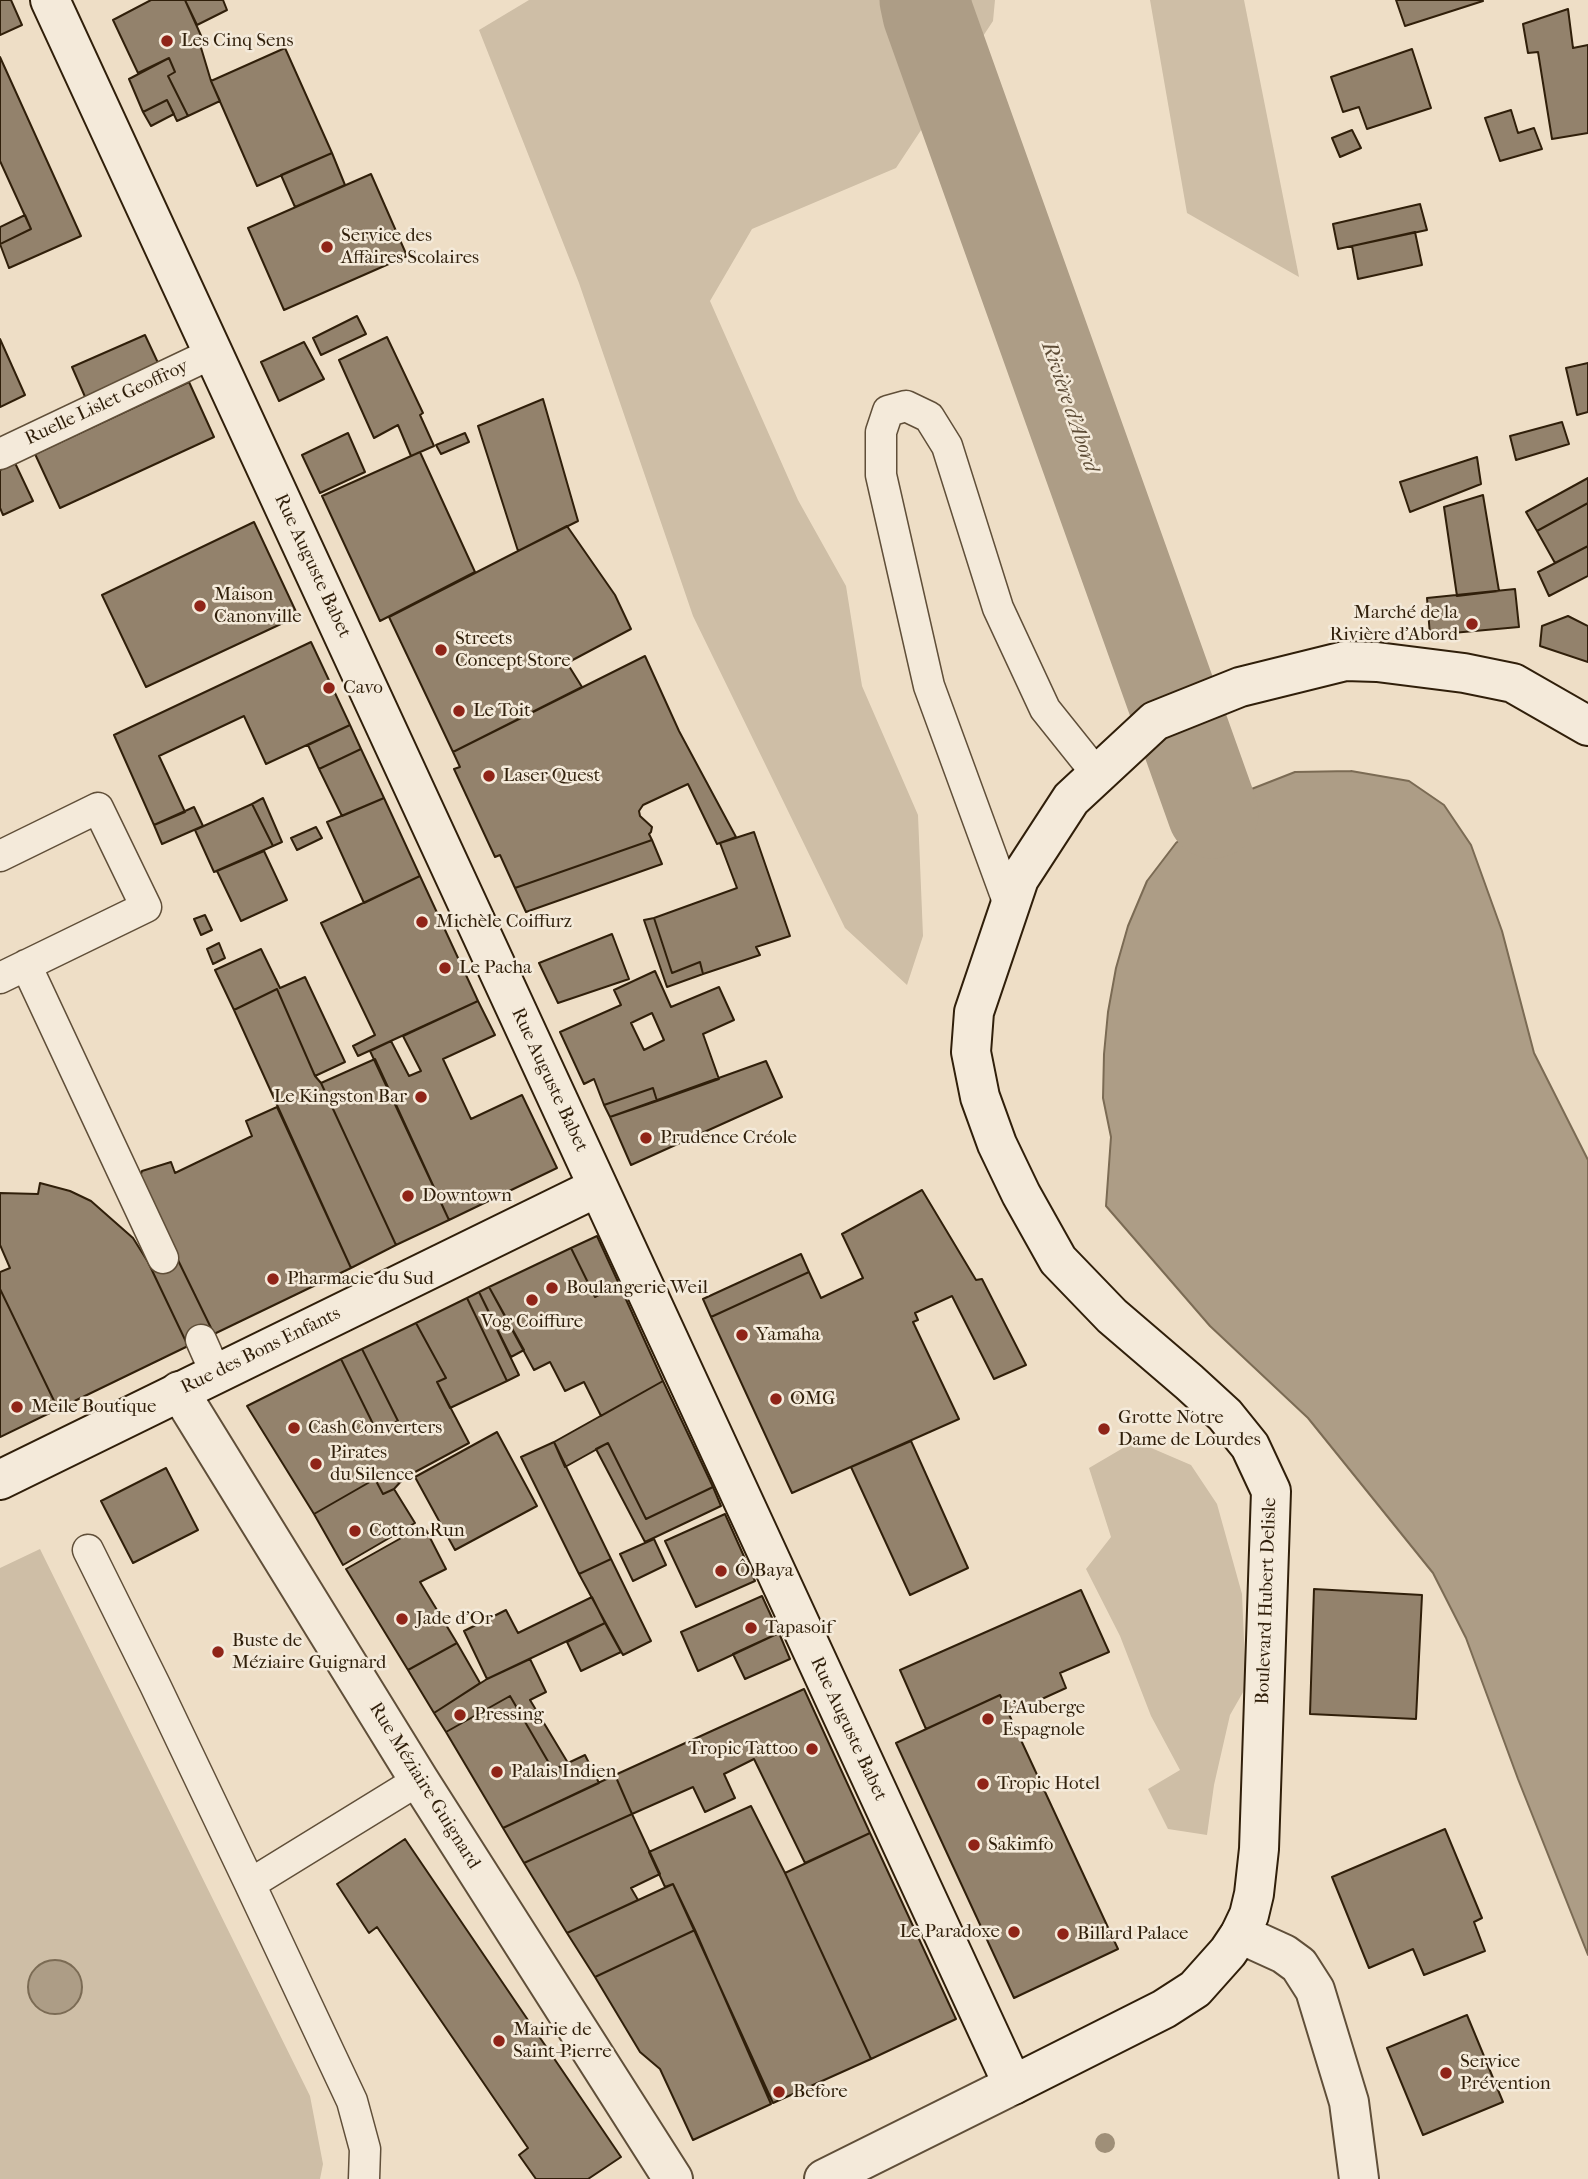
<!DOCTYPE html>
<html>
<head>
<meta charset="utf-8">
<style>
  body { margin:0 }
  canvas { display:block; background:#eedec6 }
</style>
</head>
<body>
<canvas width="1588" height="2179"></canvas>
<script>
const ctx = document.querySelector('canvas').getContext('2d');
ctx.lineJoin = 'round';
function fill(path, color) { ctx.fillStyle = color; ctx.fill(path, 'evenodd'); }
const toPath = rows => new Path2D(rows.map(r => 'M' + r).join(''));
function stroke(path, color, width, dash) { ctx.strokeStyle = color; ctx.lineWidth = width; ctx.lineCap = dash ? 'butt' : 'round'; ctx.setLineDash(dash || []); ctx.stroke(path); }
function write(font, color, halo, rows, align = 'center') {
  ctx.font = font + ' "IM FELL French Canon",serif'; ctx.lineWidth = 5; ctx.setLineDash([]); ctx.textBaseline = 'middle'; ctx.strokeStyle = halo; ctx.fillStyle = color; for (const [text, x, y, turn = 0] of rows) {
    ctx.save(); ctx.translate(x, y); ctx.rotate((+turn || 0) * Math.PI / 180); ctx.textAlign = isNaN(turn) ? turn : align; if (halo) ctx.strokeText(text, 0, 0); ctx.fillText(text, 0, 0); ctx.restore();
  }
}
fill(toPath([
  [529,0,995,0,993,21,896,168,752,229,710,301,798,500,846,586,862,686,918,815,923,936,907,985,845,928,693,616,579,283,479,30],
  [1150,0,1244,0,1299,277,1187,213],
  [1135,1441,1191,1465,1217,1504,1242,1594,1246,1687,1230,1715,1214,1785,1207,1835,1168,1829,1148,1789,1180,1770,1151,1716,1120,1636,1086,1569,1111,1537,1089,1468],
  [40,1549,310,2096,323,2164,320,2179,0,2179,0,1568]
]), '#cebea6');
const water = toPath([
  [1351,771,1409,781,1444,805,1471,845,1502,931,1534,1053,1588,1160,1588,1955,1518,1779,1466,1638,1433,1573,1308,1418,1210,1326,1106,1206,1111,1137,1103,1098,1104,1054,1108,1012,1116,968,1128,926,1147,881,1176,843,1213,813,1249,790,1295,772,1351,771],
  '28 1987a27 27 0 1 1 54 0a27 27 0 1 1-54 0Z'
]);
fill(water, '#ad9d86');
stroke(water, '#7b6b54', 2);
stroke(toPath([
  [925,0,928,14,1213,813]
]), '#ad9d86', 91);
const building = toPath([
  [0,0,11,0,22,25,0,35,0,0],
  [151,0,185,0,203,40,199,41,211,81,220,101,188,116,168,76,175,72,169,58,138,73,113,20,151,0],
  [185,0,223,0,227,10,197,25,185,0],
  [1396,0,1482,0,1483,1,1405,26,1396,0],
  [1568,9,1573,48,1588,45,1588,133,1552,139,1538,52,1528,53,1523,24,1568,9],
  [285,48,332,153,257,186,211,81,285,48],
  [1412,49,1431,108,1367,129,1359,107,1343,112,1331,77,1412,49],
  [0,57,81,236,9,268,0,244,31,229,0,161,0,57],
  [169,58,175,72,168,76,188,116,177,121,167,100,143,112,129,79,169,58],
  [167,100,174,114,151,126,143,112,167,100],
  [1511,110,1518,133,1534,128,1542,149,1500,161,1485,118,1511,110],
  [1352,130,1361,148,1340,157,1332,138,1352,130],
  [332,153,345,185,295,207,281,175,332,153],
  [371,174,407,256,284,310,248,228,371,174],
  [1420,204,1427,230,1338,249,1333,224,1420,204],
  [25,215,31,229,0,244,0,227,25,215],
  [1415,232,1422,265,1358,279,1352,246,1415,232],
  [357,316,366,334,321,355,313,338,357,316],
  [145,335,159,365,86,399,72,367,145,335],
  [387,337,423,413,420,415,434,446,411,456,398,425,374,438,339,360,387,337],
  [0,339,25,395,0,407,0,339],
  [304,342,324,379,279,401,261,362,304,342],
  [1588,363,1588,412,1577,415,1566,368,1588,363],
  [189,382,214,437,60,508,35,454,189,382],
  [543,399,578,521,518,551,478,426,543,399],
  [1562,422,1569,444,1516,460,1510,436,1562,422],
  [348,433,365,472,320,493,302,455,348,433],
  [465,433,469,442,441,454,436,445,465,433],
  [420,452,475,572,380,621,322,496,420,452],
  [1477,457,1481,484,1410,512,1400,482,1477,457],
  [15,463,33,501,3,515,0,508,0,470,15,463],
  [1588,478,1588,503,1537,531,1526,512,1588,478],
  [1483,495,1499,591,1457,596,1444,507,1483,495],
  [1588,503,1588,546,1555,563,1537,531,1588,503],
  [254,522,298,616,146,687,102,595,254,522],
  [567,526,615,595,631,629,567,663,582,687,453,752,389,617,567,526],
  [1588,546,1588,576,1549,596,1538,572,1588,546],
  [1515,589,1519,627,1430,635,1427,598,1515,589],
  [1568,616,1588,626,1588,662,1540,646,1542,626,1568,616],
  [311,642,350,725,266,764,244,716,159,756,185,812,154,825,114,735,311,642],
  [645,656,679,731,736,837,717,844,688,784,643,805,639,811,640,816,652,827,651,832,649,834,652,840,515,888,500,855,495,857,454,769,460,767,453,752,645,656],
  [350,725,361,749,319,769,308,745,350,725],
  [361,749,384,798,342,816,319,769,361,749],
  [263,798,282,842,273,846,252,804,263,798],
  [384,798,420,876,364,903,327,822,384,798],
  [252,804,273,846,214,872,195,830,252,804],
  [194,807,203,826,162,844,154,825,194,807],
  [316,827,322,838,297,850,291,838,316,827],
  [754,832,790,936,756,947,760,955,703,974,700,962,672,973,654,918,737,888,720,843,754,832],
  [652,840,662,864,526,912,515,888,652,840],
  [264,851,287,900,241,921,217,871,264,851],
  [420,876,478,1001,358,1056,353,1046,375,1035,321,923,420,876],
  [205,915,212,930,201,935,194,919,205,915],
  [654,918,672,973,700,962,703,974,667,987,644,920,654,918],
  [612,934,629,979,558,1003,539,963,612,934],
  [219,943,225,958,213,964,207,949,219,943],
  [261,949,280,988,305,977,345,1062,315,1076,277,989,234,1010,215,970,261,949],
  [655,971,671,1007,719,987,734,1020,703,1034,719,1079,657,1101,653,1088,604,1105,594,1079,584,1084,560,1032,621,1005,614,990,655,971],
  [652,1013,664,1040,644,1050,631,1023,652,1013],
  [277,989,315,1076,321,1083,396,1245,351,1268,234,1010,277,989],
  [478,1001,495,1035,443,1059,471,1119,522,1095,557,1168,449,1220,370,1051,391,1041,409,1076,421,1071,403,1036,478,1001],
  [375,1059,449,1220,396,1245,321,1083,375,1059],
  [766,1061,782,1097,631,1165,610,1117,766,1061],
  [653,1088,657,1101,610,1117,604,1105,653,1088],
  [277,1107,351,1268,214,1334,139,1180,142,1171,171,1162,175,1173,252,1136,246,1121,277,1107],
  [40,1183,70,1191,91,1201,133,1238,148,1262,188,1346,58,1409,0,1289,0,1272,10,1268,0,1245,0,1193,38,1194,40,1183],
  [922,1190,976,1280,982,1279,1026,1365,994,1379,952,1296,915,1313,918,1320,913,1322,959,1419,792,1493,711,1317,809,1272,821,1298,863,1278,842,1234,922,1190],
  [597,1236,619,1284,595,1297,571,1248,597,1236],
  [571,1248,595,1297,619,1284,663,1381,601,1416,584,1382,565,1391,550,1362,534,1370,489,1287,571,1248],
  [174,1252,214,1334,188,1346,149,1264,174,1252],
  [801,1254,809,1272,711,1317,703,1299,801,1254],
  [489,1287,524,1350,511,1357,479,1292,489,1287],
  [0,1289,58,1409,0,1437,0,1289],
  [479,1292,519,1375,507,1381,467,1298,479,1292],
  [467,1298,507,1381,450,1408,437,1382,446,1378,416,1323,467,1298],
  [416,1323,446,1378,437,1382,469,1443,404,1478,394,1489,383,1494,375,1479,314,1514,247,1406,341,1359,376,1430,398,1421,362,1349,416,1323],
  [362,1349,398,1421,376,1430,341,1359,362,1349],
  [663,1381,713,1487,646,1519,608,1443,565,1467,554,1442,663,1381],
  [497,1432,537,1506,455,1550,415,1477,497,1432],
  [911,1441,968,1568,910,1595,851,1467,911,1441],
  [554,1442,611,1559,579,1574,521,1457,554,1442],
  [608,1443,646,1519,713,1487,721,1506,645,1542,596,1449,608,1443],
  [166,1468,198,1530,133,1563,101,1501,166,1468],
  [375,1479,383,1494,394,1489,415,1523,343,1565,314,1514,375,1479],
  [725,1514,755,1581,696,1607,665,1541,725,1514],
  [419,1528,421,1532,426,1530,446,1569,420,1582,457,1643,408,1670,346,1569,419,1528],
  [654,1539,666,1565,633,1581,620,1554,654,1539],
  [611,1559,651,1641,623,1655,579,1574,611,1559],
  [1314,1589,1422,1595,1416,1719,1310,1714,1314,1589],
  [1081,1590,1109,1652,1060,1673,1066,1688,1009,1714,1000,1695,926,1729,900,1670,1081,1590],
  [762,1596,779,1633,698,1671,681,1632,762,1596],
  [592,1597,605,1623,487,1679,464,1631,506,1610,518,1633,592,1597],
  [605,1623,621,1652,581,1671,567,1642,605,1623],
  [779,1633,790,1659,745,1679,733,1654,779,1633],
  [457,1643,480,1683,434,1713,408,1670,457,1643],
  [530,1659,546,1692,530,1700,568,1763,553,1770,510,1696,446,1732,434,1713,487,1679,530,1659],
  [804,1689,870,1833,805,1863,754,1759,724,1774,735,1798,705,1812,693,1787,632,1814,615,1775,804,1689],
  [1000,1695,1118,1949,1014,1998,896,1743,1000,1695],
  [510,1696,553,1770,585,1755,599,1783,503,1828,446,1732,510,1696],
  [615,1775,632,1814,524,1863,503,1828,615,1775],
  [751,1806,785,1873,871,2059,773,2103,673,1884,665,1887,649,1852,751,1806],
  [632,1814,660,1874,631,1888,638,1900,567,1933,524,1863,632,1814],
  [1445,1829,1482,1918,1474,1922,1485,1951,1424,1975,1413,1949,1369,1968,1332,1877,1445,1829],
  [870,1833,956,2019,871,2059,785,1873,870,1833],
  [405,1839,621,2157,588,2179,536,2179,519,2155,528,2148,377,1927,369,1933,337,1884,405,1839],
  [673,1884,695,1930,595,1977,567,1933,673,1884],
  [695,1930,771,2104,693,2140,660,2069,640,2052,595,1977,695,1930],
  [1467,2015,1503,2102,1423,2135,1387,2048,1467,2015]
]);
fill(building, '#93826c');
stroke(building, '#301f0a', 2);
const lane = toPath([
  [0,454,213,353],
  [0,856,98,808,146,907,0,978],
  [1010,907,929,686,881,475,881,432,888,411,906,406,929,417,947,446,998,608,1045,709,1097,774],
  [26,965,163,1258],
  [201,1340,216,1374],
  [88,1550,155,1685,250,1884],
  [364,2179,365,2149,352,2101,250,1884,419,1780]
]);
const street = toPath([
  [179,1391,419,1780,673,2179],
  [1240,1934,1284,1954,1299,1965,1315,1990,1349,2102,1359,2179],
  [824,2179,1013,2085]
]);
const secondary = toPath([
  [50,0,1013,2085,1164,2009,1195,1989,1228,1952,1240,1934,1249,1915,1254,1894,1259,1849,1271,1491,1250,1446,1225,1415,1189,1382,1112,1316,1058,1260,1021,1194,997,1144,980,1097,971,1052,974,1012,1019,879,1071,799,1155,721,1240,687,1345,661,1377,662,1464,673,1513,683,1588,726],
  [0,1480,598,1187]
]);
stroke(lane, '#604f39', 33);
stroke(street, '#604f39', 42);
stroke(secondary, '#301f0a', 42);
stroke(lane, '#f4eada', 30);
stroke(street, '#f4eada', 38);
stroke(secondary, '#f4eada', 38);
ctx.fillStyle = '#9f8f78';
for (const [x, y] of [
  [1105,2143]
]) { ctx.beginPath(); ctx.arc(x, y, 10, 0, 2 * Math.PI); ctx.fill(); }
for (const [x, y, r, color] of [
  [167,41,7,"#8f2418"],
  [327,247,7,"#8f2418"],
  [200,606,7,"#8f2418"],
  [1472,624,7,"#8f2418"],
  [441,650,7,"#8f2418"],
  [329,688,7,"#8f2418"],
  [459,711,7,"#8f2418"],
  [489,776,7,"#8f2418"],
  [422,922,7,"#8f2418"],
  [445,968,7,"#8f2418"],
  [421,1097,7,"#8f2418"],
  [646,1138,7,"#8f2418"],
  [408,1196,7,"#8f2418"],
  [273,1279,7,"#8f2418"],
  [552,1288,7,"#8f2418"],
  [532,1300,7,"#8f2418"],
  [742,1335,7,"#8f2418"],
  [776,1399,7,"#8f2418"],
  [17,1407,7,"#8f2418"],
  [294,1428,7,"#8f2418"],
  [1104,1429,7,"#8f2418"],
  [316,1464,7,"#8f2418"],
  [355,1531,7,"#8f2418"],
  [721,1571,7,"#8f2418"],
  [402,1619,7,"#8f2418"],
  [751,1628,7,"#8f2418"],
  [218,1652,7,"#8f2418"],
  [460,1715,7,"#8f2418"],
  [988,1719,7,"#8f2418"],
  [812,1749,7,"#8f2418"],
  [497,1772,7,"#8f2418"],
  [983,1784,7,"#8f2418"],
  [974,1845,7,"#8f2418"],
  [1014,1932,7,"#8f2418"],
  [1063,1934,7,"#8f2418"],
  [499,2041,7,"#8f2418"],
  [1446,2073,7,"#8f2418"],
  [779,2092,7,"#8f2418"]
]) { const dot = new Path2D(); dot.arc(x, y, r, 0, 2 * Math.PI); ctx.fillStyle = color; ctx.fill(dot); stroke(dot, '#f4eada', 2.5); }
write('19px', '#301f0a', '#f4eada', [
  ["Les Cinq Sens",181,41],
  ["Service des",341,236],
  ["Affaires Scolaires",341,258],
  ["Maison",214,595],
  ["Canonville",214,617],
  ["Marché de la",1458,613,"right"],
  ["Rivière d’Abord",1458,635,"right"],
  ["Streets",455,639],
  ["Concept Store",455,661],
  ["Cavo",343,688],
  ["Le Toit",473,711],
  ["Laser Quest",503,776],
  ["Michèle Coiffurz",436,922],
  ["Le Pacha",459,968],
  ["Le Kingston Bar",407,1097,"right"],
  ["Prudence Créole",660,1138],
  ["Downtown",422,1196],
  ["Pharmacie du Sud",287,1279],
  ["Boulangerie Weil",566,1288],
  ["Vog Coiffure",532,1322,"center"],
  ["Yamaha",756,1335],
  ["OMG",790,1399],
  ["Meile Boutique",31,1407],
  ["Grotte Notre",1118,1418],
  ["Dame de Lourdes",1118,1440],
  ["Cash Converters",308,1428],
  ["Pirates",330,1453],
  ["du Silence",330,1475],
  ["Cotton Run",369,1531],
  ["Ô Baya",735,1571],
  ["Jade d'Or",416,1619],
  ["Tapasoif",765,1628],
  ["Buste de",232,1641],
  ["Méziaire Guignard",232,1663],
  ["L'Auberge",1002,1708],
  ["Espagnole",1002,1730],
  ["Pressing",474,1715],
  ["Tropic Tattoo",798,1749,"right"],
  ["Palais Indien",511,1772],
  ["Tropic Hotel",997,1784],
  ["Sakimfo",988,1845],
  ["Le Paradoxe",1000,1932,"right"],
  ["Billard Palace",1077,1934],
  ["Mairie de",513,2030],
  ["Saint-Pierre",513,2052],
  ["Service",1460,2062],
  ["Prévention",1460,2084],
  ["Before",793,2092]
], 'left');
write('19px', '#301f0a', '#f4eada', [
  ["Ruelle Lislet Geoffroy",107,403,-25],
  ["Rue Auguste Babet",312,566,65],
  ["Rue Auguste Babet",549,1080,65],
  ["Rue des Bons Enfants",261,1351,-26],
  ["Boulevard Hubert Delisle",1267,1601,-88],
  ["Rue Auguste Babet",848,1729,65],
  ["Rue Méziaire Guignard",424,1786,58]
]);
write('italic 21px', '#5c4b35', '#f4eada', [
  ["Rivière d'Abord",1069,407,71]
]);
</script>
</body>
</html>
